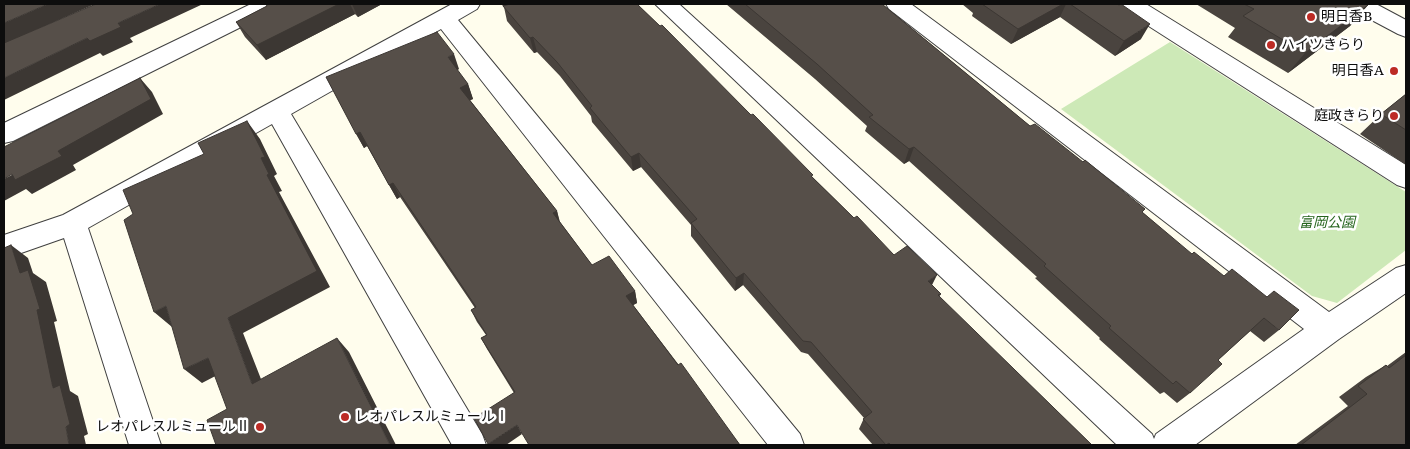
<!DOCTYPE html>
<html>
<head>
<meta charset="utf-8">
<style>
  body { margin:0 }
  #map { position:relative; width:1410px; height:449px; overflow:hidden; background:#fffded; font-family:Literata,serif }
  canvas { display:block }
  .frame { position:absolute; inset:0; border:5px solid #0d0d0d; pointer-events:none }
</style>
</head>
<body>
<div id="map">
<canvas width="1410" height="449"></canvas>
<div class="frame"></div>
</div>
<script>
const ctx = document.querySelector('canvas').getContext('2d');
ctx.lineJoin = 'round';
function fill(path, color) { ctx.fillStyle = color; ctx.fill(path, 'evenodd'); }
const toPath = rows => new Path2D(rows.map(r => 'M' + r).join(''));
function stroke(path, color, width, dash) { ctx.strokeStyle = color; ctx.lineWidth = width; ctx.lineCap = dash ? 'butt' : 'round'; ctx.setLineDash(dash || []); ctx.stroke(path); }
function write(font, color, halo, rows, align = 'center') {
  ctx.font = font + ' Literata,"Noto Sans JP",serif'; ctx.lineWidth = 5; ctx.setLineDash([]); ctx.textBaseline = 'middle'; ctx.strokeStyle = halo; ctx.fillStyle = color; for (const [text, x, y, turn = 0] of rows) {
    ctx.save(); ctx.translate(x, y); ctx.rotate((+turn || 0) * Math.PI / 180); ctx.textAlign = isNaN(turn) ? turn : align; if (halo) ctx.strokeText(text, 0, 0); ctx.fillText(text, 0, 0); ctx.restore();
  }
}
fill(toPath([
  [1170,42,1406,192,1406,250,1337,303,1312,296,1061,109]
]), '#cde9b7');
const minor = toPath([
  [251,4,280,4,277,9,13,141,4,143,4,123,251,4],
  [452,4,480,4,477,9,458,20,800,434,804,445,768,445,441,29,291,114,482,434,486,445,452,445,272,124,88,228,161,445,129,445,64,238,4,259,4,235,63,215,452,4],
  [655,4,679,4,1152,434,1154,439,1156,434,1304,329,889,9,886,4,911,4,1329,312,1396,268,1406,265,1406,293,1339,339,1195,445,1117,445,655,4],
  [1119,4,1146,4,1406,165,1406,188,1397,185,1122,9,1119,4],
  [1348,4,1376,4,1406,20,1406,37,1398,34,1351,9,1348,4]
]);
stroke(minor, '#404040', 2);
fill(minor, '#fff');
fill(toPath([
  [266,4,382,4,358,17,355,14,266,60,245,37,236,22,267,6],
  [501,4,637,4,854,218,894,255,932,285,941,294,939,297,1092,445,873,445,859,429,864,418,808,354,801,352,743,285,735,291,691,236,691,225,641,167,633,171,592,122,591,116,560,76,537,52,534,53,507,21,504,7],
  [726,4,882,4,1030,126,1145,209,1142,212,1279,330,1264,342,1250,331,1218,360,1190,393,1177,403,1164,392,1160,394,1099,339,1100,338,1035,278,1037,277,909,161,904,164,865,131,867,126,815,79],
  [962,4,1117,4,1141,39,1115,56,1060,17,1011,44,972,16,973,13],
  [1196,4,1366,4,1368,5,1350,26,1288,73,1228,37,1235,28],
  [459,69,457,70,468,84,473,99,470,100,557,211,560,222,592,265,635,291,637,303,633,305,740,445,514,393,487,349,481,338,486,335,477,322,471,310,475,308,400,197,397,199,367,146,364,148,326,77],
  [1406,94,1406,165,1360,134,1381,114],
  [1406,352,1406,445,1295,445,1348,406,1339,397,1366,377,1386,365,1387,366]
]), '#4a443f');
fill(toPath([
  [48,4,95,4,4,44,4,23],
  [160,4,203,4,130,38,133,42,103,56,100,53,4,100,4,78,118,23],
  [339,4,350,4,355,14,266,60,257,45],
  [352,4,382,4,358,17],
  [1063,4,1066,4,1060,17,1011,44,1018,29],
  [1368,5,1350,26,1288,73,1305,53],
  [1150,24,1141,39,1115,56,1124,41],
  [533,37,537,52,534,53,530,38],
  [454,54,459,69,453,72,448,57],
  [140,78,152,92,163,114,73,165,76,170,32,194,26,189,4,201,4,179,58,151],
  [468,84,473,99,466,102,460,88],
  [247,121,260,139,277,174,274,176,282,191,279,192,330,287,243,333,268,397,252,384,228,318,267,175],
  [360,132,367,146,364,148,356,134],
  [914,147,909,161,904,164,909,149],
  [639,153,641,167,633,171,631,157],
  [393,183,400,197,397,199,389,185],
  [557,211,560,225,553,213],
  [11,245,28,258,33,273,46,282,57,321,54,322,70,391,78,396,88,434,84,436,86,445,69,445,66,427,53,388],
  [744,273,743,285,735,291,736,278],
  [937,275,931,287,928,281],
  [635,291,637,303,628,308,626,296],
  [166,306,172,327,154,312],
  [337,338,349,352,396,445,390,445],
  [208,358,225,371,202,383,184,369],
  [517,425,522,434,506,445,489,445,488,444]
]), '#3c3733');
const building = toPath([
  [4,4,48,4,4,23,4,4],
  [96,4,160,4,118,23,121,27,90,41,87,38,4,78,4,43,96,4],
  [266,4,339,4,257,45,236,22,267,6,266,4],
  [510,4,637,4,660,26,662,25,751,115,753,114,813,175,811,176,854,218,857,216,894,255,907,246,937,275,928,281,941,294,938,295,1092,445,891,445,889,443,886,445,863,419,872,412,811,342,803,341,744,273,736,278,691,223,697,219,639,153,631,157,590,108,592,106,557,62,533,37,530,38,503,6,510,4],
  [745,4,882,4,1030,126,1035,124,1083,162,1085,160,1145,209,1142,212,1192,254,1194,252,1224,276,1232,269,1267,297,1274,291,1299,310,1279,330,1264,318,1218,360,1222,364,1190,393,1176,381,1173,384,1109,328,1111,326,1044,266,1046,264,914,147,909,149,869,117,873,115,817,64,745,4],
  [982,4,1063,4,1018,29,982,4],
  [1070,4,1117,4,1119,5,1121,4,1150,24,1124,41,1070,4],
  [1244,4,1366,4,1368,5,1305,53,1243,16,1254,9,1244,4],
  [437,32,454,54,448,57,468,84,460,88,557,211,553,213,592,265,609,256,635,291,626,296,678,365,681,363,740,445,529,445,517,425,488,444,474,418,515,392,481,338,487,335,471,310,476,307,393,183,389,185,360,132,356,134,326,77,437,32],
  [140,78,151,99,58,151,62,156,15,180,12,174,4,179,4,147,140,78],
  [1406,94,1406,130,1381,114,1406,94],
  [247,121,265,157,261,158,269,174,267,175,317,271,228,318,252,384,337,338,390,445,216,445,207,420,227,409,208,358,184,369,166,306,154,312,124,220,133,214,123,190,204,154,198,143,247,121],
  [11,245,20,273,28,270,40,309,37,310,53,388,60,385,70,424,66,427,69,445,4,445,4,248,11,245],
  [1406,355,1406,445,1301,445,1367,394,1358,386,1386,365,1389,368,1406,355]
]);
fill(building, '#564f49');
stroke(building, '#3c3733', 1);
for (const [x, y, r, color] of [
  [1311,17,5,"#bd2b25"],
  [1271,45,5,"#bd2b25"],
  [1394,71,5,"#bd2b25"],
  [1394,116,5,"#bd2b25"],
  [345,417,5,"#bd2b25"],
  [260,427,5,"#bd2b25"]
]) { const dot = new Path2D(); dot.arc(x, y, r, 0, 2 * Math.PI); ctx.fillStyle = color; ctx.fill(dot); stroke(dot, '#fff', 2); }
write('14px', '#0d0d0d', '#fff', [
  ["明日香B",1321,17],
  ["ハイツきらり",1281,45],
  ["明日香A",1384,71,"right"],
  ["庭政きらり",1384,116,"right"],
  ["レオパレスルミュールⅠ",355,417],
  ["レオパレスルミュールⅡ",250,427,"right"]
], 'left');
write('italic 14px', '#26651e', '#fff', [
  ["富岡公園",1327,223]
]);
</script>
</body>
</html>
